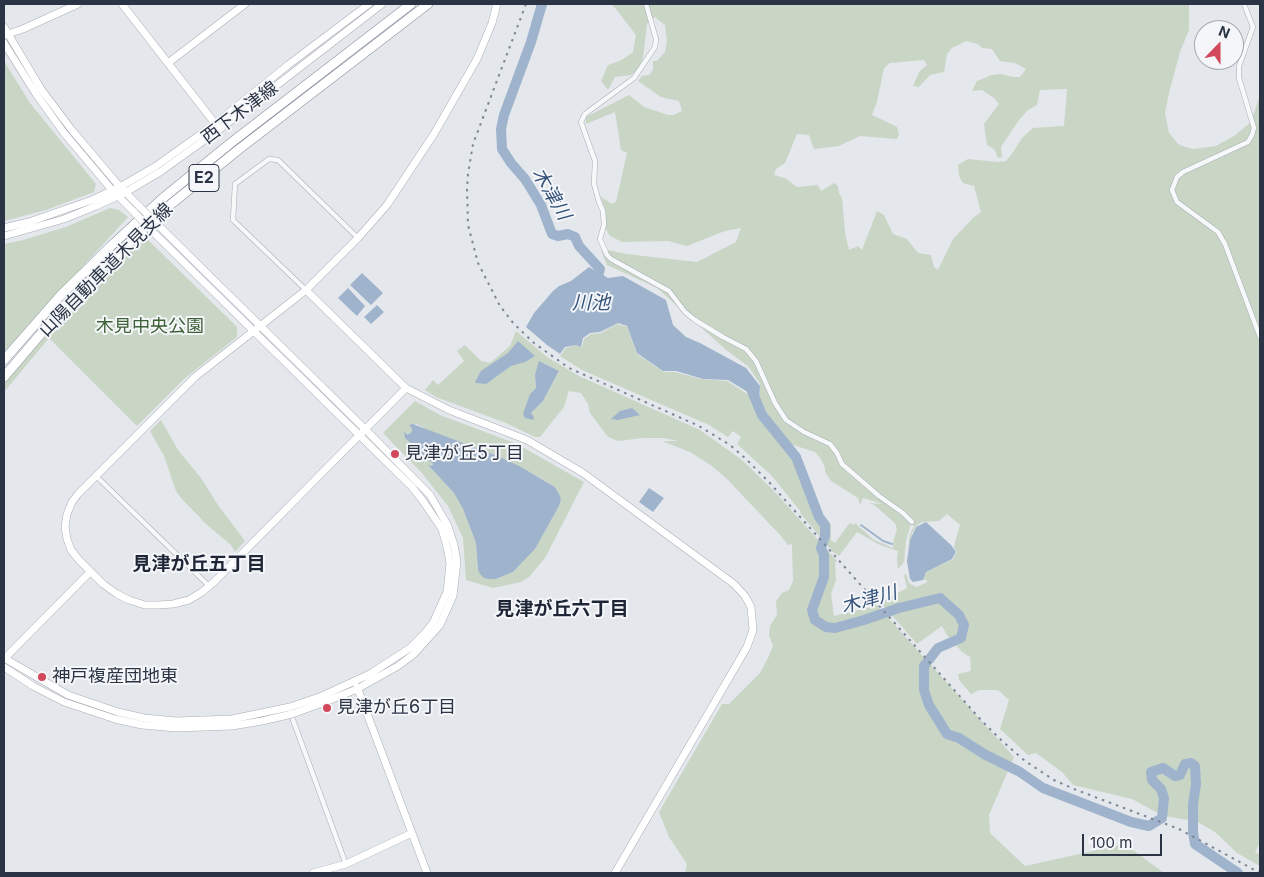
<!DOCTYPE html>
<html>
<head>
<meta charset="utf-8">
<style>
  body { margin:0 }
  #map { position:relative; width:1264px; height:877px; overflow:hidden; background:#e4e7ec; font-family:Inter,sans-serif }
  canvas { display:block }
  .frame { position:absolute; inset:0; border:5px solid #2b3445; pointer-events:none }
  .north { position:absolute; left:1194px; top:20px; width:50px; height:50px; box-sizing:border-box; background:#f4f6f9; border:1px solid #a4a8b1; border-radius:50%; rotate:22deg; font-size:14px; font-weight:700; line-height:20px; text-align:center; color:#2b3445 }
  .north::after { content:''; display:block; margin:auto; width:18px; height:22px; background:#d1495b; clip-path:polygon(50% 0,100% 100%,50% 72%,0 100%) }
  .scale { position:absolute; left:1082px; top:834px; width:80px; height:22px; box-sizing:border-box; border:2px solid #2b3445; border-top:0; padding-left:6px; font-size:15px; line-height:18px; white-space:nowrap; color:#2b3445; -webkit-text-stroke:4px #f4f6f9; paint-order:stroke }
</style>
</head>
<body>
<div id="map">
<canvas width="1264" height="877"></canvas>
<div class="frame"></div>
<div class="north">N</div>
<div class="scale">100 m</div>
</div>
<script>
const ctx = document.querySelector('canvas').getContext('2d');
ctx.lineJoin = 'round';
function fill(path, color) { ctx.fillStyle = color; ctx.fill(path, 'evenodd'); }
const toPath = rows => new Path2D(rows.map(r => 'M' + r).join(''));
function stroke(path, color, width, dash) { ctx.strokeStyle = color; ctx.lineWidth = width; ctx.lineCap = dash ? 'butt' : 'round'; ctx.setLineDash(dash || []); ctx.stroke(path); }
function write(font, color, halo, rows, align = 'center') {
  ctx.font = font + ' Inter,"Noto Sans JP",sans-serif'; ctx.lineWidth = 4; ctx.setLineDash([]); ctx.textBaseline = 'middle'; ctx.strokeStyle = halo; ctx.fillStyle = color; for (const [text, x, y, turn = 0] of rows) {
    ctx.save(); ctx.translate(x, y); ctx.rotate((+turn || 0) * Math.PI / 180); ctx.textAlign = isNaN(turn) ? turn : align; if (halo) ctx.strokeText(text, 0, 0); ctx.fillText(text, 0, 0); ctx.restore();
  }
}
fill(toPath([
  [612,4,1189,4,1189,30,1180,52,1170,89,1165,113,1169,133,1179,145,1193,149,1216,146,1234,136,1251,122,1260,95,1260,843,1255,852,1260,855,1260,866,1237,853,1215,832,1196,821,1163,816,1132,799,1073,785,1062,772,1036,753,1028,755,1000,729,1009,700,998,690,980,690,971,694,959,680,958,674,971,671,970,657,962,652,947,635,942,626,917,644,911,637,882,604,884,603,883,601,907,588,904,575,906,574,909,583,916,587,926,583,927,580,923,580,926,572,953,559,957,552,954,548,955,542,960,525,947,514,939,521,922,522,916,526,912,533,908,550,910,534,914,526,911,523,906,541,904,562,898,569,897,559,898,551,880,545,857,532,839,556,832,551,800,513,801,512,772,476,737,444,741,437,733,431,728,437,709,425,582,370,560,356,566,348,576,345,582,347,584,339,591,334,601,333,617,324,627,327,637,354,664,372,675,372,701,379,727,381,749,395,754,406,760,402,760,384,749,367,725,349,657,288,607,265,601,250,608,250,626,254,697,262,736,242,741,228,725,231,687,246,668,241,622,242,610,236,606,229,606,214,601,197,612,204,616,202,627,153,621,150,615,112,586,124,586,117,629,95,644,107,668,115,674,115,682,111,679,101,661,97,638,81,642,76,649,75,653,70,653,61,657,61,665,52,667,41,665,25,655,17,647,24,643,58,638,71,631,75,615,77,608,90,601,81,608,65,622,60,633,52,636,35],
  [966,41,978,44,982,48,992,49,1000,61,1015,63,1026,69,1020,77,1013,77,1001,74,992,75,977,81,972,91,982,90,994,98,999,104,984,124,987,145,994,149,998,158,1002,157,1001,147,1019,120,1028,110,1037,105,1040,90,1067,89,1064,126,1033,128,1022,138,1014,151,1006,161,998,162,968,159,958,165,959,176,963,183,974,186,981,212,973,218,953,239,938,270,934,267,931,255,918,253,907,239,893,234,884,215,877,211,862,250,858,246,849,250,845,233,842,198,839,193,838,186,834,183,821,191,818,185,797,187,785,178,774,175,776,169,785,163,797,134,809,135,814,149,839,146,860,136,897,139,899,135,897,127,872,115,877,102,884,68,890,63,924,60,927,65,919,72,913,86,919,87,930,75,944,72,947,54,952,48],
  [790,444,815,452,821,459,825,468,825,472,831,481,858,498,860,505,863,498,883,504,869,503,874,505,895,523,897,529,893,543,893,548,874,540,855,523,854,525,850,523,848,525,835,543,831,540,831,525,820,511,812,507,803,480,793,456],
  [4,61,30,103,96,184,94,192,46,210,4,221],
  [110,208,119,210,128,217,4,353,4,244,23,240,66,227],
  [143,235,237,327,237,337,184,379,137,426,49,338,4,392,4,384,10,375,67,310,118,257],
  [516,331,547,357,579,376,700,430,742,460,773,490,837,561,835,563,836,580,831,594,834,616,871,607,871,602,873,601,1014,757,989,815,990,833,1025,866,1125,844,1164,873,685,873,687,864,669,837,659,812,722,704,729,704,760,673,768,658,773,646,769,635,770,626,777,615,776,601,782,593,789,590,793,581,792,544,788,545,781,536,728,480,712,466,690,452,662,441,679,441,663,438,643,438,618,441,608,437,590,413,588,404,581,393,569,391,564,407,540,437,535,437,506,423,436,397,425,390,433,380,438,385,464,361,457,351,465,345,481,361,490,363,510,346],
  [544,363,559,372,543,401,530,414,528,401,530,394,536,388,535,375,538,368],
  [415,401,440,415,517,444,584,482,545,558,529,577,521,582,493,588,466,580,463,538,448,506,421,472,383,433],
  [417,424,433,433,500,457,537,476,555,487,561,499,559,506,535,549,513,572,496,579,478,570,476,543,463,509,454,493,429,466,432,466,434,464,405,438,405,433,411,433,412,429,409,426],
  [161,420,178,450,201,478,218,505,245,541,235,552,231,545,206,524,181,498,176,491,164,456,150,431]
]), '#c9d6c5');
fill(toPath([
  [589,267,608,278,623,276,666,300,673,325,686,337,700,343,746,368,760,386,759,402,754,404,751,394,728,380,703,379,676,371,663,371,637,353,627,326,618,323,600,332,590,333,583,338,581,347,576,345,565,347,560,354,547,345,526,327,534,313,553,291,559,286,571,281],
  [362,273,383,293,371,305,350,285],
  [348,288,365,306,357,316,338,298],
  [377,305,384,312,371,324,364,317],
  [518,341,535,356,525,362,511,366,486,384,476,383,475,382,481,371,508,353],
  [539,361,559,371,543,401,531,413,534,417,533,420,525,418,523,414,530,394,536,388,535,375],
  [632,408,640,415,618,420,611,419,620,411],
  [413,424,500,457,521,467,555,487,559,494,561,499,559,506,535,549,513,572,496,579,489,579,484,578,480,574,478,570,476,543,463,509,454,493,428,465,432,466,433,464,405,438,404,432,407,434,411,433,412,429,409,425],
  [649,488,664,498,653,512,639,502],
  [926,522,951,545,956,552,952,559,926,572,923,580,913,582,910,579,907,561,910,540,916,527]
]), '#9fb4cc');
stroke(toPath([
  [861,525,883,541,892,544]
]), '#9fb4cc', 2);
stroke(toPath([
  [542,4,531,42,504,115,501,129,502,149,511,163,525,179,541,205,552,234,558,236,568,234,575,237,579,246,600,269,598,276,603,282],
  [752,391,762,415,796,457,819,517,825,525,825,536,821,548,824,555,824,577,812,610,815,620,826,627,835,628,864,620,899,608,940,598,959,615,964,625,961,638,938,648,924,666,924,690,929,705,947,734,959,738,984,754,1020,772,1043,788,1131,822,1149,826,1162,818,1164,798,1161,789,1152,780,1151,772,1163,768,1175,776,1180,775,1185,764,1191,763,1195,766,1196,784,1193,805,1193,832,1195,844,1238,873]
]), '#9fb4cc', 10);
const street = toPath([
  [646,4,656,39,655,47,634,78,585,114,581,122,595,161,594,184,599,202,603,211,604,225,600,239,607,255,611,259,669,291,685,312,695,320,723,337,746,349,756,361,775,403,786,420,804,432,830,444,837,453,842,464,879,496,903,513,912,522],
  [1244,4,1253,27,1239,66,1239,78,1254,128,1252,135,1248,142,1183,172,1177,177,1172,190,1177,202,1218,232,1225,244,1260,337],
  [306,290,233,220,235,184,269,159,278,160,358,238],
  [96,476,209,586],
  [293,720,344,859]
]);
const secondary = toPath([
  [122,4,217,126],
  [4,27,41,89,71,129,120,187,140,207],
  [5,35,23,29,78,4],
  [4,43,36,94,64,133,112,190,134,212],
  [168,63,245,4],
  [4,228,29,222,92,200,120,187,156,166,215,124,288,65,369,4],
  [4,236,64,219,96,206,126,192,160,172,220,129,382,4],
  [306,290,406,388,449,410,527,440,583,473,734,584,745,596,751,607,753,630,747,647,615,873],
  [406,388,214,582,202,592,189,600,173,604,158,605,145,605,129,600,117,594,103,584,79,560,71,550,67,539,65,527,67,514,72,502,78,494,195,377,306,290,358,238,387,205,434,134,477,59,492,23,497,4],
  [4,658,68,695,118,712,144,718,176,721,232,719,290,707,322,696,370,674,410,648,425,633,433,623,447,592,450,563,447,547,442,529,423,501,412,487,152,231],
  [4,659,90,572],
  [4,667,33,686,64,702,115,719,142,725,176,728,232,726,262,721,292,714,325,702,357,689,398,666,414,654,440,625,453,596,457,562,454,545,448,526,430,495,365,429,158,225],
  [357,687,427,873],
  [313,873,346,864,412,833]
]);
const highway = toPath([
  [4,360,61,295,111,246,163,198,232,142,411,4],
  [4,377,67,303,118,253,170,205,238,150,428,4]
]);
stroke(street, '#a9aeb7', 5.5);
stroke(secondary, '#a9aeb7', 8);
stroke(highway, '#8b94a3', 10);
stroke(street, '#f7f8fa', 4.5);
stroke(secondary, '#fff', 7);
stroke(highway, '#fff', 9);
stroke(toPath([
  [526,4,473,144,468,174,467,189,468,225,478,263,500,306,514,324,534,343,569,368,699,426,730,445,746,459,769,482,981,720,1001,740,1025,761,1054,780,1074,789,1179,829,1260,873]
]), '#7d8696', 2, [2.5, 5]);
const secondaryBridge = toPath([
  [140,207,158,225],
  [134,212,152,231]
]);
stroke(secondaryBridge, '#a9aeb7', 8, []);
stroke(secondaryBridge, '#fff', 7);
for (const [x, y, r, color] of [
  [395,454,5,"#d1495b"],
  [42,677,5,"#d1495b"],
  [327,708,5,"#d1495b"]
]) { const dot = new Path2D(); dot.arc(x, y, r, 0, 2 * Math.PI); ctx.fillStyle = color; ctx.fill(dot); stroke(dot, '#f4f6f9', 2); }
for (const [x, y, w] of [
  [204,178,30]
]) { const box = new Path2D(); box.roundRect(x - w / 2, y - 13.5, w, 27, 4); ctx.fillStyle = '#f4f6f9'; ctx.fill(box); stroke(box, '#2b3445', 1); }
write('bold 16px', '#2b3445', null, [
  ["E2",204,178]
]);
write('18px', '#2b3445', '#f4f6f9', [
  ["西下木津線",240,113,-37],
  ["山陽自動車道木見支線",106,270,-45]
]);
write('18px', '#3f6138', '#f4f6f9', [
  ["木見中央公園",150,327]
]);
write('18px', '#2b3445', '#f4f6f9', [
  ["見津が丘5丁目",405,454],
  ["神戸複産団地東",52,677],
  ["見津が丘6丁目",337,708]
], 'left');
write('italic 19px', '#34527a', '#f4f6f9', [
  ["木津川",551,194,60],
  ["川池",591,303],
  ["木津川",869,600,-16]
]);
write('bold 19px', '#1d2536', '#f4f6f9', [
  ["見津が丘五丁目",199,564],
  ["見津が丘六丁目",562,609]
]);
</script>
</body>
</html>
